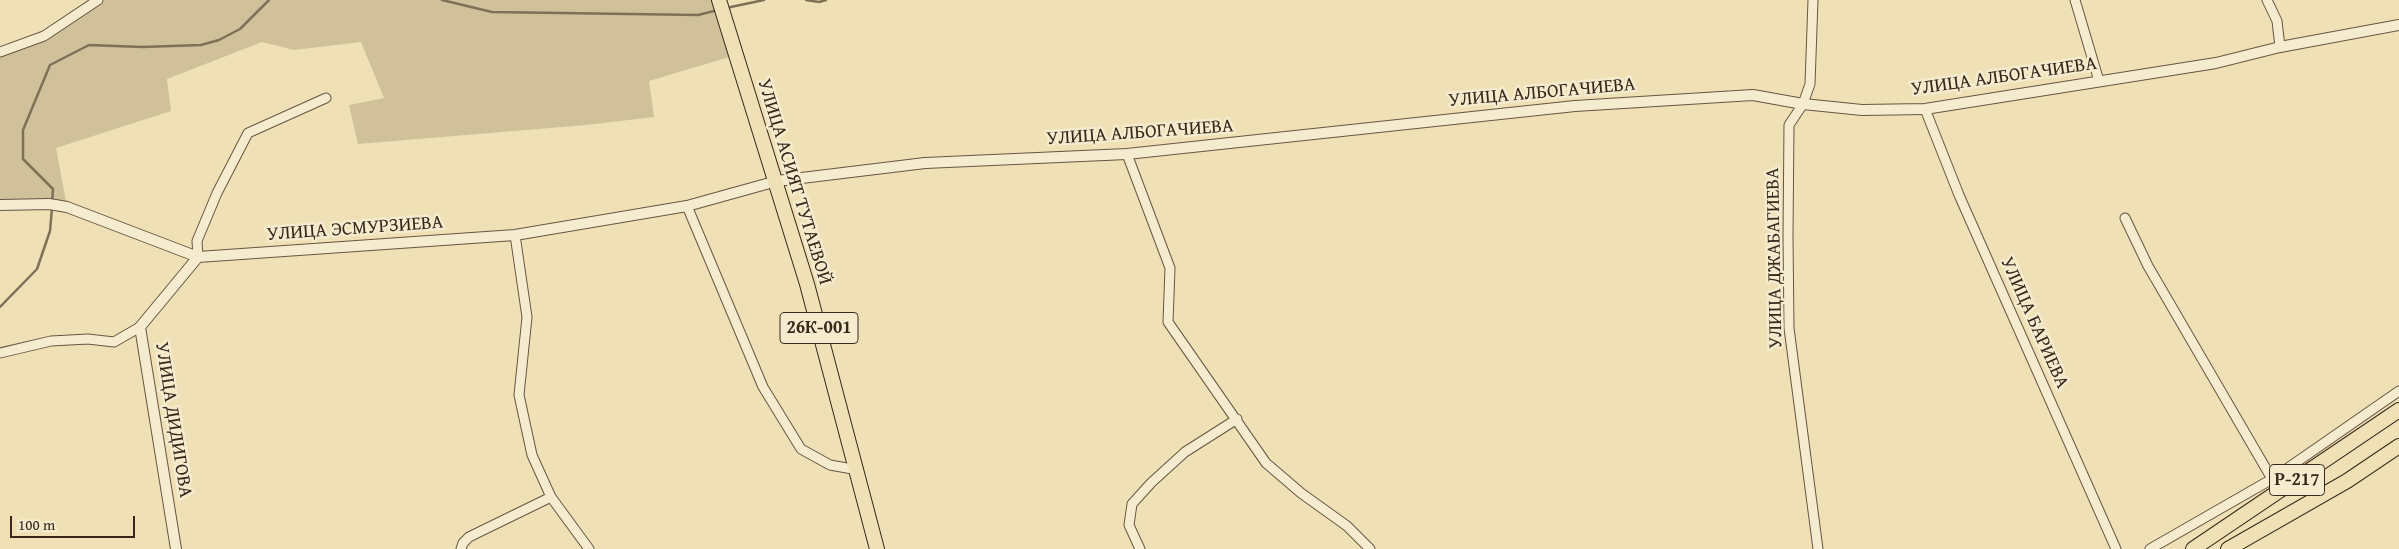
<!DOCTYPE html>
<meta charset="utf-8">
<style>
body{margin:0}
#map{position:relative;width:2399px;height:549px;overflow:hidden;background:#efe1b5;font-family:"Gentium Book Plus",serif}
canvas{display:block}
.scale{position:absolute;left:10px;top:516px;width:125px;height:22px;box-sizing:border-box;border:2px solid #3a261b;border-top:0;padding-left:6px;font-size:15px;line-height:18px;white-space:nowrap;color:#3a261b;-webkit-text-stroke:4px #f5eccf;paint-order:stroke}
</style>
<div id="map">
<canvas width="2399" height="549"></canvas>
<div class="scale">100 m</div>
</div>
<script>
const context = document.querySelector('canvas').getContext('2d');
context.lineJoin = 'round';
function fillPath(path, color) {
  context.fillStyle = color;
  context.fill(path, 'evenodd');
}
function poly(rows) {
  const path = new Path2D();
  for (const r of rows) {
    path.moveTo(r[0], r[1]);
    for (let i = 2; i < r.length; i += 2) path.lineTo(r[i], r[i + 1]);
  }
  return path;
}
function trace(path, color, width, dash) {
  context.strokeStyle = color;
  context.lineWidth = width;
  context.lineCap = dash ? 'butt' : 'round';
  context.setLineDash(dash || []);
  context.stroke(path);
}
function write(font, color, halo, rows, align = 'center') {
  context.font = font + ' "Gentium Book Plus",serif';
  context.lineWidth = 5;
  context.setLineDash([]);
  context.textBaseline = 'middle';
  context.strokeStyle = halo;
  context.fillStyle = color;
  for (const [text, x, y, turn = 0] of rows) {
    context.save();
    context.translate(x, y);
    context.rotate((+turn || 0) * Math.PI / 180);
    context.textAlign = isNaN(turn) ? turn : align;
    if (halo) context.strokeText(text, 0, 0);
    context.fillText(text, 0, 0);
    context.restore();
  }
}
fillPath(poly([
 [98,0,719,0,736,55,649,81,654,117,586,125,358,144,349,105,384,98,361,42,294,50,262,42,167,79,171,111,56,148,67,207,0,205,0,52,44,36]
]), '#d0c19b');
trace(poly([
 [442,0,492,12,698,15,718,10],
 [806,0,819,2,826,0],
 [726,8,764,0],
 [52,203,53,189,23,159,23,130,50,65,89,45,142,47,201,45,219,40,240,29,269,0],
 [0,307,37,269,50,231,52,208]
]), '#817058', 2.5);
const minor = poly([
 [1813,0,1810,84,1803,104,1789,125,1788,236,1789,328,1818,549],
 [2075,0,2099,81],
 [2267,0,2277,21,2280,47],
 [0,52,44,36,98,0],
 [1925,109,1959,195,2116,549],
 [1127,154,1170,268,1168,322,1266,463,1301,493,1347,526,1370,549],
 [687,206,763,387,801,449,830,465,858,470],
 [2125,218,2148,266,2272,479],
 [515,235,527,317,519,395,532,455,551,497,589,549],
 [198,257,197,241,217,193,248,133,326,98],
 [0,353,51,341,88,339,114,342,140,327],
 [461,549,463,543,469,537,551,497],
 [1140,549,1129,525,1132,504,1151,483,1185,452,1237,419],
 [2150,549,2272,479,2399,391]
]);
const tertiary = poly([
 [0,205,49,204,67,207,198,257,515,235,687,206,777,181,925,163,1127,154,1575,106,1753,95,1803,104,1862,110,1925,109,2216,63,2280,47,2399,25],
 [176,549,140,327,198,257]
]);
const primary = poly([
 [719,0,807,284,877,549]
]);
const trunk = poly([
 [2193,549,2399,410],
 [2228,549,2347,481,2399,446]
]);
trace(minor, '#675542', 11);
trace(tertiary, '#675542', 12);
trace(primary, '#3a261b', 16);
trace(trunk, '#3a261b', 16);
trace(minor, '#f5eccf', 9);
trace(tertiary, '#f5eccf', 10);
trace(primary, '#efe1b5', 14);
trace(trunk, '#efe1b5', 14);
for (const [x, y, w] of [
 [819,328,78],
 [2297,480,55]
]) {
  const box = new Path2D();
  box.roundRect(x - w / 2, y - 15.5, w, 31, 4);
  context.fillStyle = '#f5eccf';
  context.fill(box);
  trace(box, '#3a261b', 1);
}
write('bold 18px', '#3a261b', null, [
 ["26К-001",819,328],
 ["Р-217",2297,480]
]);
write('19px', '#3a261b', '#f5eccf', [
 ["УЛИЦА АЛБОГАЧИЕВА",2004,77,-8],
 ["УЛИЦА АЛБОГАЧИЕВА",1542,93,-5],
 ["УЛИЦА АЛБОГАЧИЕВА",1140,133,-4],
 ["УЛИЦА АСИЯТ ТУТАЕВОЙ",794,182,73],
 ["УЛИЦА ЭСМУРЗИЕВА",355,229,-4],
 ["УЛИЦА ДЖАБАГИЕВА",1775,258,-91],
 ["УЛИЦА БАРИЕВА",2034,323,66],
 ["УЛИЦА ДИДИГОВА",173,420,81]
]);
</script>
